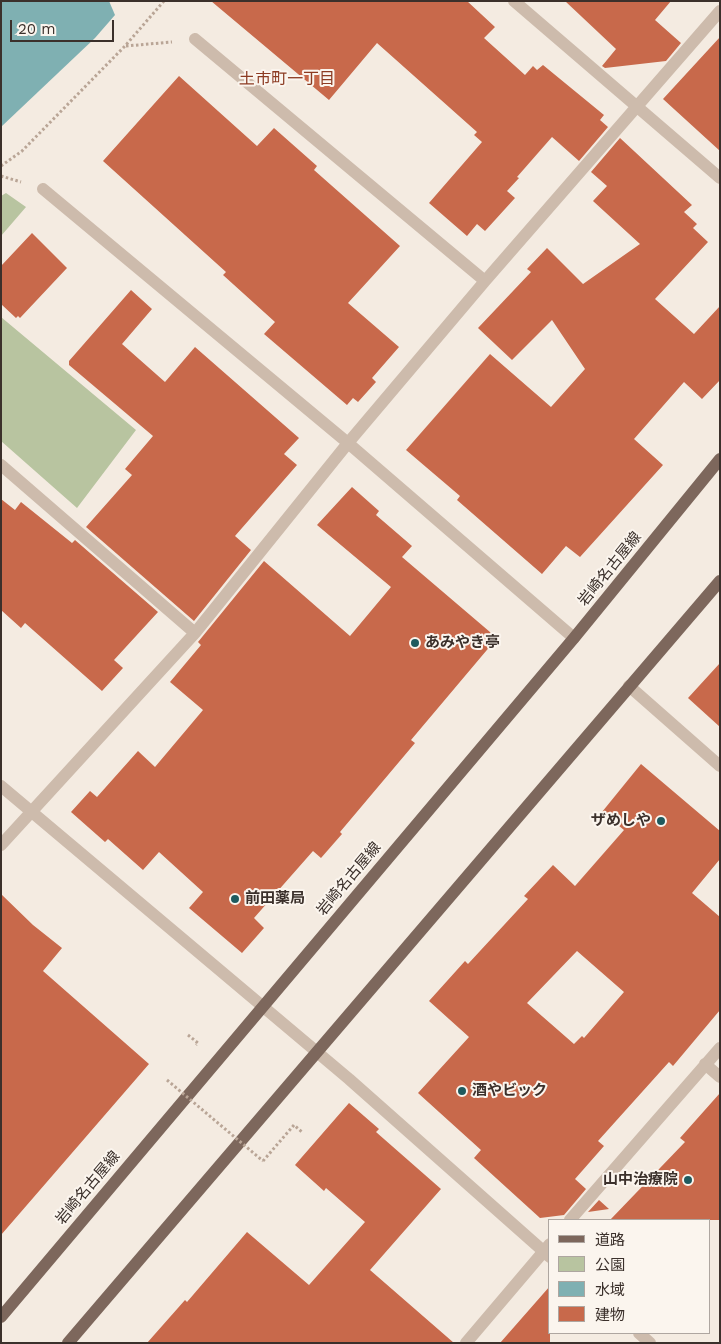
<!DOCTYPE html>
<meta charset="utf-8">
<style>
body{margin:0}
#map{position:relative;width:721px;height:1344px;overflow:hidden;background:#f4ebe1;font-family:"Work Sans","Noto Sans JP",sans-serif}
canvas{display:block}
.frame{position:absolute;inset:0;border:2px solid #3b302b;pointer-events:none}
.legend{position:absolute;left:548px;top:1219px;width:162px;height:115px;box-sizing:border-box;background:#fbf5ee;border:1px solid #aea6a0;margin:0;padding:6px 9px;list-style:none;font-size:15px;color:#3b302b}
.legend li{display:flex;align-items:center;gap:10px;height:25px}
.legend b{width:25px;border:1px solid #aea6a0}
.scale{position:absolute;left:10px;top:20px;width:104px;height:22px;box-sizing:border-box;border:2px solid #3b302b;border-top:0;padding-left:6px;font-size:15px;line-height:18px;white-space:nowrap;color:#3b302b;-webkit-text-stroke:4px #fbf5ee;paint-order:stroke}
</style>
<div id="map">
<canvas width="721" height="1344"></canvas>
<div class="frame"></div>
<ul class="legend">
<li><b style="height:6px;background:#7d675c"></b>道路</li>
<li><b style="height:14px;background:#b8c4a0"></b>公園</li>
<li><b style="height:14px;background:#7fb0b2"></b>水域</li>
<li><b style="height:14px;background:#c8694b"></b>建物</li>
</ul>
<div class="scale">20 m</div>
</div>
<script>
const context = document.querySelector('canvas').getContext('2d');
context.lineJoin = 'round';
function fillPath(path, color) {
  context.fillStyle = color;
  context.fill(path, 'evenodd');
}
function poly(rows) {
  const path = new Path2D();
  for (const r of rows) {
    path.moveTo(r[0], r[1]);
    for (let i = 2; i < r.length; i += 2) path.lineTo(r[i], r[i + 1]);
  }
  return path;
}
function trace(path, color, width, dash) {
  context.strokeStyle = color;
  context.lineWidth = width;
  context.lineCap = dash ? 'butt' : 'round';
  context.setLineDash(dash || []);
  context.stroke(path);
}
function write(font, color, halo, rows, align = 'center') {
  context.font = font + ' "Work Sans","Noto Sans JP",sans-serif';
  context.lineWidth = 4;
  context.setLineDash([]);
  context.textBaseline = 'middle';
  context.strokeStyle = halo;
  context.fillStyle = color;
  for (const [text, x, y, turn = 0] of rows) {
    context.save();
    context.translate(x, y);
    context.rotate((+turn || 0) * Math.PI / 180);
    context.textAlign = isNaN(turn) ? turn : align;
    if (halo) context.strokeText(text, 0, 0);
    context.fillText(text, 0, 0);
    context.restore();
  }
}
fillPath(poly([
 [6,193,26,207,1,236,1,196],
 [1,317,136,430,77,508,1,441]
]), '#b8c4a0');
fillPath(poly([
 [1,1,109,1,115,15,95,38,1,127]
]), '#7fb0b2');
fillPath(poly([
 [211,1,467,1,495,27,484,38,525,75,533,66,537,70,543,65,604,115,600,120,608,127,579,161,552,137,517,177,519,178,507,191,515,198,485,231,477,224,467,236,429,203,482,142,474,135,477,132,377,43,329,100],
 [565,1,671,1,655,20,681,43,666,61,605,68,602,66,616,49],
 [720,37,720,151,663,99],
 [179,76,257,146,274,128,317,166,314,170,400,246,348,303,399,347,372,378,376,382,358,402,353,398,347,405,264,334,275,322,223,275,226,272,103,161],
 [620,138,692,205,684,212,697,224,693,228,708,242,655,299,694,334,720,306,720,380,702,399,684,382,634,439,663,465,580,557,566,546,542,574,457,500,460,496,406,450,490,354,551,407,585,369,552,320,512,360,478,328,531,272,527,269,547,248,583,284,640,244,593,201,607,186,591,172],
 [32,233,67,268,20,318,18,316,16,318,1,304,1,266],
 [131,290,152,309,122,344,165,382,195,347,299,438,284,454,297,465,235,536,251,550,194,621,86,527,132,475,125,469,153,436,69,365,69,361],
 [352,487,379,511,376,515,412,546,402,557,497,638,411,740,415,743,340,832,342,834,321,858,313,851,254,918,264,928,242,953,189,908,203,892,159,852,143,870,108,839,105,842,71,812,90,791,97,797,138,751,155,767,203,710,170,682,201,645,198,642,264,561,350,636,391,587,317,525],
 [1,499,15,510,21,502,72,543,75,540,158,612,114,660,123,668,102,691,25,623,21,628,1,610],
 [720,663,720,727,688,698],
 [641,764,720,831,720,859,692,893,720,917,720,1010,673,1066,669,1062,598,1141,604,1146,575,1179,586,1189,564,1215,540,1218,474,1158,481,1150,418,1093,469,1037,429,1001,465,961,468,964,528,899,524,896,553,865,575,886,624,830,602,812],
 [577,951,624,992,584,1038,582,1036,574,1044,527,1003],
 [1,894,33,925,62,948,43,971,149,1064,1,1235],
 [720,1093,720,1220,610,1220,685,1142,680,1138],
 [349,1103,379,1129,376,1132,441,1189,370,1270,454,1343,147,1343,185,1300,187,1302,247,1232,309,1285,365,1222,326,1188,324,1191,295,1165],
 [599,1200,609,1209,588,1212],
 [550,1286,550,1343,500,1343]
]), '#c8694b');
trace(poly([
 [126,46,172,42],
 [1,166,22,151,125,46,164,1],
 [1,176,21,182],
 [188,1035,198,1043,196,1045],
 [263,1161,294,1125,303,1133]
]), '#b9a596', 3, [2.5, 2.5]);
trace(poly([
 [514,1,720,178],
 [195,39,485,281],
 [43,189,348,443,574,638],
 [1,465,195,633],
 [629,686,720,766],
 [1,786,349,1079,550,1257],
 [1,845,195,633,348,443,485,281,720,11],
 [705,1064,720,1077],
 [570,1220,720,1048],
 [639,1333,650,1343],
 [466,1343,550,1244]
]), '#cdbbac', 12);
trace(poly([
 [1,1317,574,638,720,459],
 [68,1343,720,581]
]), '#7d675c', 12);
trace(poly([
 [167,1080,263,1161]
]), '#b9a596', 3, [2.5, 2.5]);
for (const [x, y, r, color] of [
 [415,643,5,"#1f5a5e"],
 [661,821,5,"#1f5a5e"],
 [235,899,5,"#1f5a5e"],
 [462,1091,5,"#1f5a5e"],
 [688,1180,5,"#1f5a5e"]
]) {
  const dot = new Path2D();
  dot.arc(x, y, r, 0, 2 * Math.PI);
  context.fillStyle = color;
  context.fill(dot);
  trace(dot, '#fbf5ee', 2);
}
write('15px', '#3b302b', '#fbf5ee', [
 ["岩崎名古屋線",610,569,-51],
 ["岩崎名古屋線",349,879,-50],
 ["岩崎名古屋線",88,1188,-50]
]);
write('bold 15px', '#3b302b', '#fbf5ee', [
 ["あみやき亭",425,643],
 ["ザめしや",651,821,"right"],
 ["前田薬局",245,899],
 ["酒やビック",472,1091],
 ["山中治療院",678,1180,"right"]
], 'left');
write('16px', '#8c3b22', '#fbf5ee', [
 ["土市町一丁目",287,79]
]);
</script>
